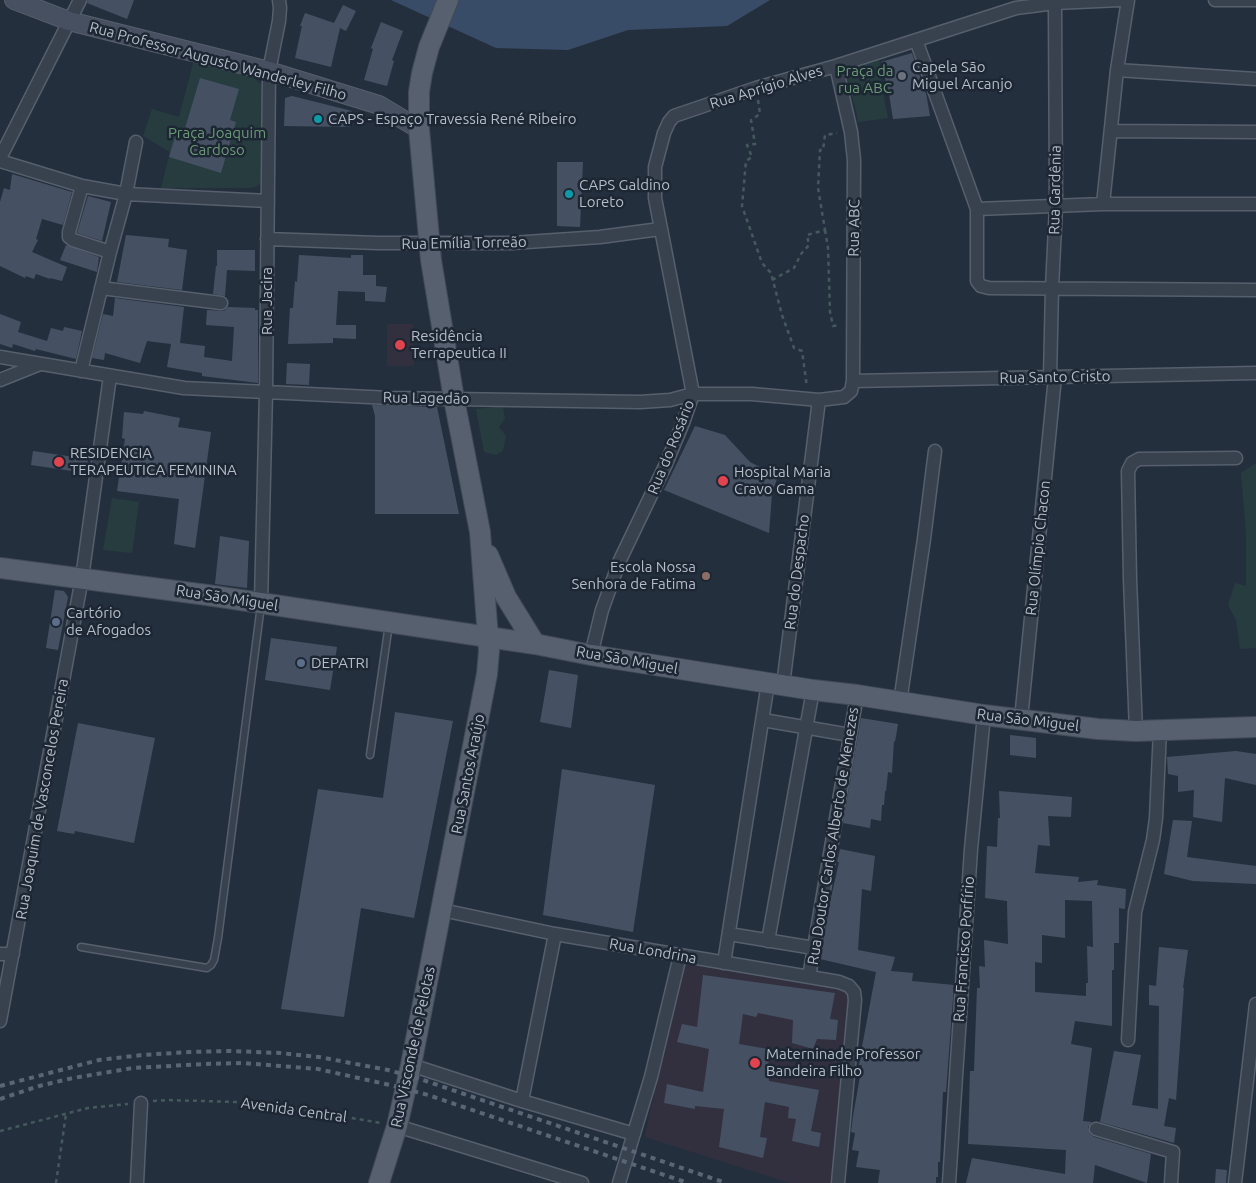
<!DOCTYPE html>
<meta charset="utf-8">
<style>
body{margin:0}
canvas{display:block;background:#242f3e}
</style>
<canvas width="1256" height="1183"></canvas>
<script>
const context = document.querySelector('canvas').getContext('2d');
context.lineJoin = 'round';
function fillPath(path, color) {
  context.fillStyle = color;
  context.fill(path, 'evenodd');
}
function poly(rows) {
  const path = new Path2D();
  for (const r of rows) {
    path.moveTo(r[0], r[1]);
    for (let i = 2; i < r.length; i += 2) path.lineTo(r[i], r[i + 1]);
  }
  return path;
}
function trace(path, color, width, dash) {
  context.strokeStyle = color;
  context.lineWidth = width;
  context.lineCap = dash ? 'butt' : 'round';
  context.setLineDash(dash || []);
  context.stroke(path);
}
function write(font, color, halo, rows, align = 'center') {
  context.font = font + ' Ubuntu,sans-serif';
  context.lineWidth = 5;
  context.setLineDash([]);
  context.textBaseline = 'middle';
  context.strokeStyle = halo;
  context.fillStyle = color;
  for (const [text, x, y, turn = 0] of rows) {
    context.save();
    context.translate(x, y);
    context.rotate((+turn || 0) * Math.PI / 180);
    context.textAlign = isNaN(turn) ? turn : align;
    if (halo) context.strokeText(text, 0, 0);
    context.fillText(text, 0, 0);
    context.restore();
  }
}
fillPath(poly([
 [387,324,413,324,414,366,387,366],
 [683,960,858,985,835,1183,790,1183,645,1137]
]), '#32303f');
fillPath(poly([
 [879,56,882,87,888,118,858,122,855,106,847,81,847,75,852,67],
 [194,60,254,78,261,84,262,93,262,179,260,184,257,186,251,188,161,188,170,152,143,136,152,109,179,117],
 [503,406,505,419,499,427,506,436,503,451,496,455,484,452,476,409],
 [1256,463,1256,648,1240,649,1236,620,1228,605,1235,583,1246,586,1246,533,1241,473],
 [112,498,139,502,132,553,103,550]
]), '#263c3f');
fillPath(poly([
 [391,0,770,0,727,26,628,30,568,50,496,48]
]), '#394c67');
fillPath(poly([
 [88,0,134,0,127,19,87,3],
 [343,5,356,11,346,31,340,28,331,67,295,58,302,26,300,26,305,13,334,23],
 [381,22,403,31,392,60,394,61,387,86,364,80,373,49,371,48],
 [912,53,925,92,926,93,930,116,893,119,889,94,881,62],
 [200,78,239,89,230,120,236,122,221,173,169,157,176,133,183,135],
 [292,96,352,111,350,127,284,126,285,98],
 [557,162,583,162,580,227,557,226],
 [12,174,72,192,63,225,42,219,36,239,38,240,32,252,67,267,62,281,50,278,50,279,36,274,34,279,26,276,25,278,0,266,0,202,4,188,10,190],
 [88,196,111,202,102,241,77,233],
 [126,235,169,239,168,247,187,250,182,290,117,282],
 [66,245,99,257,97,272,60,260],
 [217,250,255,250,255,271,227,270,225,296,213,294,216,266,217,266],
 [299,255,351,258,351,255,363,255,363,275,376,275,376,286,387,287,385,302,365,301,365,292,338,291,336,325,356,325,356,339,333,338,333,343,288,344,290,308,293,308,295,281,297,282],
 [115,298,184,307,180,343,205,346,204,357,232,361,234,327,206,325,207,310,224,311,228,307,255,308,255,310,258,310,258,383,202,376,202,373,167,367,171,344,147,341,140,363,105,353,104,360,92,358,103,314,113,316],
 [0,314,21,322,18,332,47,341,51,328,63,331,64,327,82,331,76,359,36,349,35,351,13,344,12,348,0,344],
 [287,363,310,364,309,385,286,384],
 [372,405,437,407,459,514,375,514,375,416],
 [144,411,180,418,178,427,211,432,195,548,174,544,179,499,117,491,125,439,122,438,124,412,143,414],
 [695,426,725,435,750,462,778,476,772,493,769,533,664,490],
 [33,451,88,459,86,473,31,465],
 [220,536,249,541,247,588,215,584],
 [55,590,64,591,68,597,58,650,46,648],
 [271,638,337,647,330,690,265,680],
 [549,670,578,675,571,728,540,722],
 [395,712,453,721,414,918,361,908,344,1017,281,1009,318,789,383,798],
 [861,718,898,724,895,742,894,741,892,773,888,772,886,791,885,791,884,805,882,805,881,821,871,819,870,828,843,823],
 [78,723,155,738,134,843,75,831,74,834,57,831],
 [1010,735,1036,738,1036,758,1010,755],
 [1236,751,1256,754,1256,785,1225,778,1222,822,1193,817,1194,790,1178,792,1178,776,1168,774,1167,757],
 [562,769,655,785,633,932,543,915],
 [999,791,1072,797,1071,817,1048,816,1050,846,1038,845,1035,873,1079,877,1078,882,1098,880,1097,885,1126,889,1125,909,1119,908,1119,943,1114,943,1114,970,1112,970,1112,1026,1075,1021,1071,1044,1092,1048,1083,1121,1092,1122,1088,1127,1090,1134,1094,1137,1151,1154,1147,1183,1095,1165,1093,1183,966,1183,972,1158,1065,1174,1066,1150,968,1144,970,1071,974,1071,977,988,980,988,979,966,985,967,984,940,1008,944,1007,901,985,898,987,846,997,847,998,818,1000,818],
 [1065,900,1092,901,1093,947,1087,946,1088,983,1086,983,1086,996,1035,992,1035,962,1042,963,1042,935,1065,938],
 [1173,820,1192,821,1187,857,1256,866,1256,884,1193,881,1164,874],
 [840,849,875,856,871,891,862,889,858,950,895,957,891,971,913,973,912,981,954,985,946,1092,943,1092,940,1162,938,1162,938,1177,936,1177,936,1183,878,1183,880,1170,856,1167,859,1151,852,1150,855,1133,851,1132,853,1116,862,1065,859,1065,861,1052,876,972,820,959,831,898,839,862,837,862],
 [1159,947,1188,950,1183,988,1184,988,1176,1100,1169,1098,1164,1126,1176,1128,1174,1143,1100,1122,1114,1051,1141,1055,1132,1105,1158,1109,1159,1006,1149,1005,1149,985,1156,986],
 [703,975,835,993,830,1019,838,1020,836,1040,817,1039,813,1049,792,1043,793,1020,758,1013,756,1017,743,1014,739,1044,768,1049,769,1081,819,1090,811,1131,821,1133,819,1147,792,1141,796,1119,788,1118,789,1107,765,1102,760,1137,767,1138,763,1158,719,1147,724,1109,695,1106,695,1109,664,1103,667,1084,703,1092,709,1049,677,1042,682,1024,697,1027],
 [1216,1169,1227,1170,1226,1183,1215,1183]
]), '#455162');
const lane = poly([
 [370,755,389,624],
 [81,947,207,968,211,965,214,960,218,938,261,605]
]);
const street = poly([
 [1215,0,1256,0],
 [916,40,977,209,977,281,981,286,989,288,1256,290],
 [1117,70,1256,79],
 [1111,131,1256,132],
 [0,158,80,0],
 [0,161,82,186,126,194,268,201],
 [82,186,69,232,69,237,73,240,110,252],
 [1103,204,1117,70,1128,0],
 [977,209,1103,204,1256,204],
 [267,239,378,243,512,243,600,237,660,229],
 [101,288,221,303],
 [0,357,184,388,266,392,390,398,640,402,670,400,693,394,752,394,819,400,844,397,851,391,853,381,854,160,851,132,836,66],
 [81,371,110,252,126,194,136,142],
 [1050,378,1052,288,1056,206,1055,3],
 [0,380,40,364],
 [853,381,1256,373],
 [261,603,266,392,269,71,279,21,280,8,279,0],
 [591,655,602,610,620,560,666,464,683,423,693,394,655,198,655,167,664,133,669,122,674,116,756,88,836,66,1016,8,1055,3,1120,0],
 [783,685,819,400],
 [900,702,924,539,935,451],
 [1021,719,1055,377],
 [763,720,850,735],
 [1136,731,1130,579,1128,471,1132,463,1139,459,1236,458],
 [442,910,555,934,839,982,849,986,854,992,855,1000,838,1183],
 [729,934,814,948],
 [768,941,813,690],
 [0,954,13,954],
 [724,963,768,683],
 [809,977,857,695],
 [0,1021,82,578,110,376],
 [1128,1040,1135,912,1153,840,1156,818,1160,730],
 [411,1065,522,1101,634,1134],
 [522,1101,555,934],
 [397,1126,582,1183],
 [1096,1129,1173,1152,1171,1183],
 [137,1183,141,1103],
 [619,1183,651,1077,680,956],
 [949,1183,971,849,984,715],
 [1235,1183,1256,1004]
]);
const secondary = poly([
 [14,0,69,21,269,71,379,105,419,129]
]);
const primary = poly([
 [488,555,506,597,535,644],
 [0,568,207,595,535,644,591,655,813,690,857,695,984,715,1098,729,1136,731,1256,727],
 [379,1183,397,1126,411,1065,487,674,489,651,480,532,454,399,431,260,419,129,419,92,422,73,429,47,448,0]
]);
trace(lane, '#565f6c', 9);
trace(street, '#565f6c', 15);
trace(secondary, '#565f6c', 20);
trace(primary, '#414a57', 22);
trace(poly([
 [758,100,760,114,751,120,755,144,747,145,752,157,746,161,742,206,762,263,771,273,782,315,794,348,802,351,807,387],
 [825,230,828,248,830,312,833,326,840,325],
 [772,280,794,268,801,254,809,245,807,235,825,230,818,188,820,150,823,150,825,135,837,133],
 [153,1101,167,1100,237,1102,305,1110,381,1123],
 [0,1131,88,1108,128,1104],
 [56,1183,66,1114]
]), '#44595c', 2.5, [4, 4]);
trace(lane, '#38414e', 6);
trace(street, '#38414e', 12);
trace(secondary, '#465061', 18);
trace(primary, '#56606e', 20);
trace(poly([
 [0,1086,99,1060,142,1055,189,1052,231,1051,280,1053,319,1057,388,1070,420,1079,726,1183],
 [0,1099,39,1086,73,1078,133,1068,205,1064,243,1063,318,1069,390,1085,428,1095,688,1183]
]), '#5a6575', 4, [5, 5]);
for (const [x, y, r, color] of [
 [902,76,5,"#6b7280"],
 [318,119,5,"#0f9aa8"],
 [569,194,5,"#0f9aa8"],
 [400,345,6,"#e0444e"],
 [59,462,6,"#e0444e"],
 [723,481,6,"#e0444e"],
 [706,576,5,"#8d6e63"],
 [56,622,5,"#5c6f8a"],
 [301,663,5,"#5c6f8a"],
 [755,1063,6,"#e0444e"]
]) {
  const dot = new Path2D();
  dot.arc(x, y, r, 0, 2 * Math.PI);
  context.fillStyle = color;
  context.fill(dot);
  trace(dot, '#1d2633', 2);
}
write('15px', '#b4bcc9', '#1d2633', [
 ["Rua Professor Augusto Wanderley Filho",218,61,15],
 ["Rua Aprígio Alves",766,87,-17],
 ["Rua Gardênia",1055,190,-89],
 ["Rua ABC",854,228,-89],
 ["Rua Emília Torreão",464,243,-1],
 ["Rua Jacira",267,301,-90],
 ["Rua Santo Cristo",1055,377,-1],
 ["Rua Lagedão",426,398,1],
 ["Rua do Rosário",671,447,-68],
 ["Rua Olímpio Chacon",1038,548,-84],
 ["Rua do Despacho",797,572,-83],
 ["Rua São Miguel",227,598,9],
 ["Rua São Miguel",627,660,10],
 ["Rua São Miguel",1028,720,7],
 ["Rua Santos Araújo",468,774,-79],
 ["Rua Joaquim de Vasconcelos Pereira",42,799,-80],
 ["Rua Doutor Carlos Alberto de Menezes",833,836,-81],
 ["Rua Francisco Porfírio",964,949,-86],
 ["Rua Londrina",653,951,10],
 ["Rua Visconde de Pelotas",413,1047,-78],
 ["Avenida Central",294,1110,8]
]);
write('15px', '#b4bcc9', '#1d2633', [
 ["Capela São",912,67],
 ["Miguel Arcanjo",912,84],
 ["CAPS - Espaço Travessia René Ribeiro",328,119],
 ["CAPS Galdino",579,185],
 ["Loreto",579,202],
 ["Residência",411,336],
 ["Terrapeutica II",411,353],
 ["RESIDENCIA",70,453],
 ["TERAPEUTICA FEMININA",70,470],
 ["Hospital Maria",734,472],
 ["Cravo Gama",734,489],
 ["Escola Nossa",696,567,"right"],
 ["Senhora de Fatima",696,584,"right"],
 ["Cartório",66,613],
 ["de Afogados",66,630],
 ["DEPATRI",311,663],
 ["Materninade Professor",766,1054],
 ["Bandeira Filho",766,1071]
], 'left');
write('15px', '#6b9a76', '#1d2633', [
 ["Praça da",865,71],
 ["rua ABC",865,88],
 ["Praça Joaquim",217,133],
 ["Cardoso",217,150]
]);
</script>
